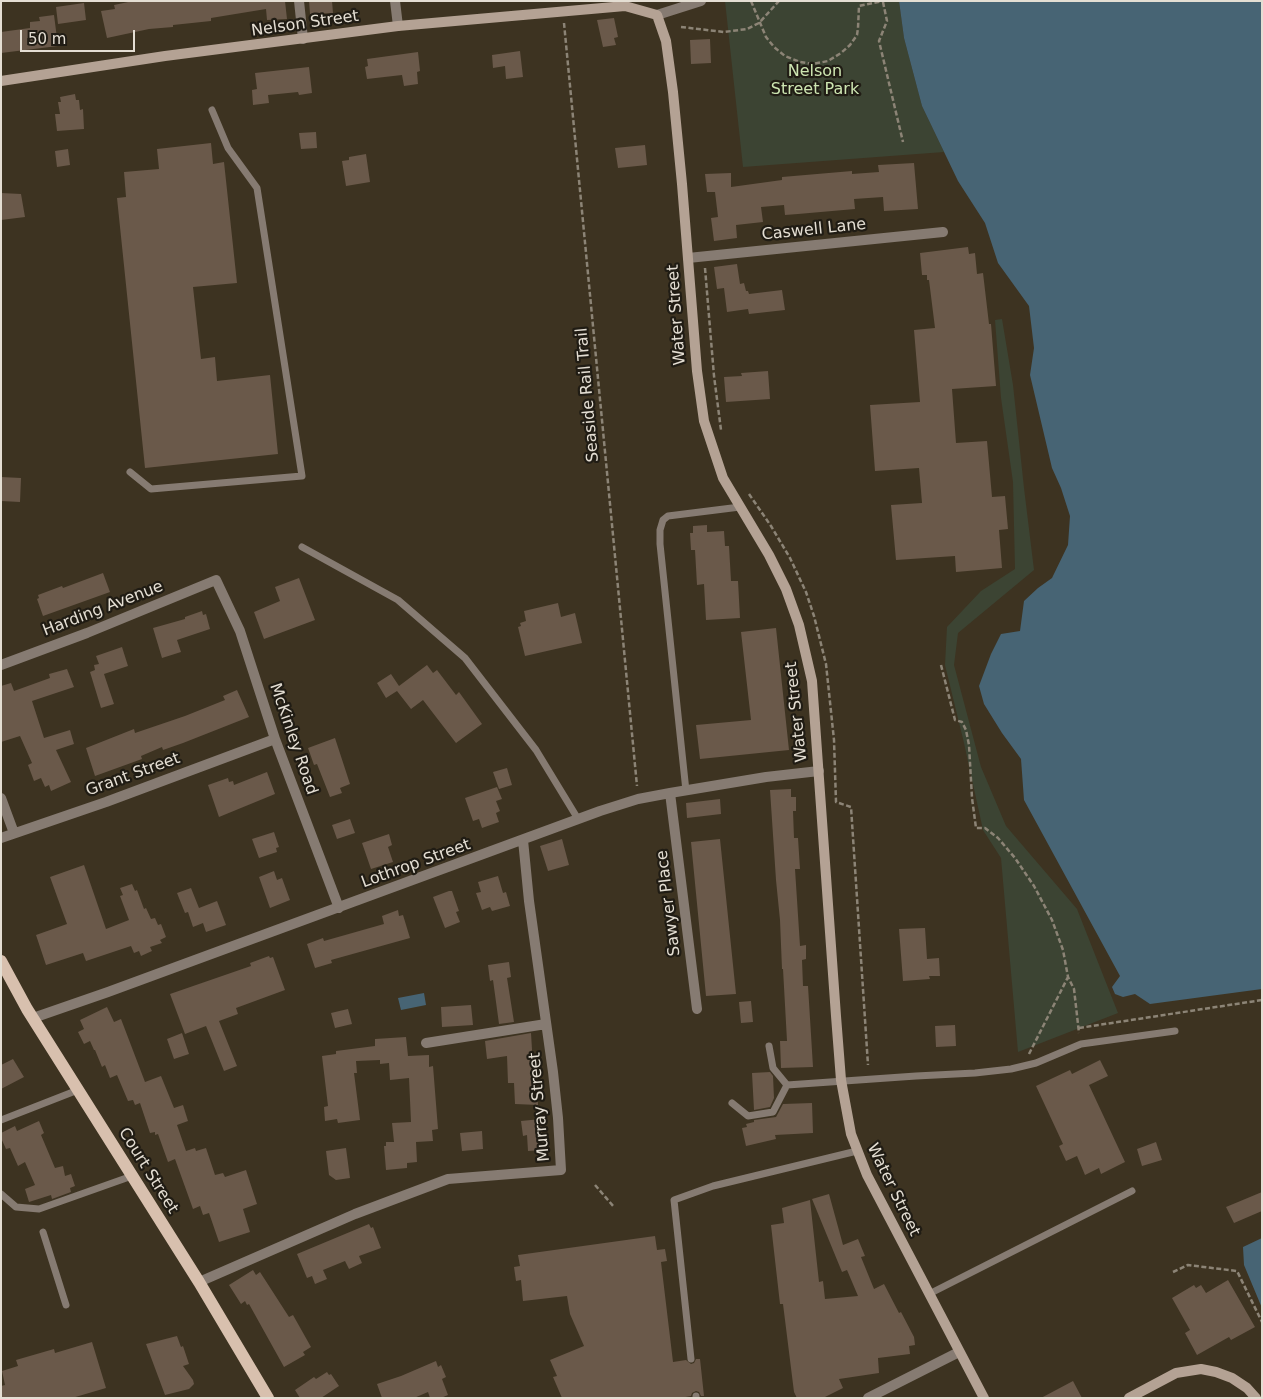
<!DOCTYPE html>
<style>
body{margin:0}
#map{position:relative;width:1263px;height:1399px;overflow:hidden;background:#3d3321;font-family:"DejaVu Sans",sans-serif}
canvas{display:block}
.frame{position:absolute;inset:0;border:2px solid #e4ded3;pointer-events:none}
.scale{position:absolute;left:20px;top:30px;width:115px;height:22px;box-sizing:border-box;border:2px solid #e4ded3;border-top:0;padding-left:6px;font-size:15px;line-height:18px;white-space:nowrap;color:#e4ded3;-webkit-text-stroke:4px #201c14;paint-order:stroke}
</style>
<div id="map">
<canvas width="1263" height="1399"></canvas>
<div class="frame"></div>
<div class="scale">50 m</div>
</div>
<script>
const context = document.querySelector('canvas').getContext('2d');
context.lineJoin = 'round';
function fillPath(path, color) {
  context.fillStyle = color;
  context.fill(path, 'evenodd');
}
function poly(rows) {
  const path = new Path2D();
  for (const r of rows) {
    path.moveTo(r[0], r[1]);
    for (let i = 2; i < r.length; i += 2) path.lineTo(r[i], r[i + 1]);
  }
  return path;
}
function trace(path, color, width, dash) {
  context.strokeStyle = color;
  context.lineWidth = width;
  context.lineCap = dash ? 'butt' : 'round';
  context.setLineDash(dash || []);
  context.stroke(path);
}
function write(font, color, halo, rows, align = 'center') {
  context.font = font + ' "DejaVu Sans",sans-serif';
  context.lineWidth = 4.5;
  context.setLineDash([]);
  context.textBaseline = 'middle';
  context.strokeStyle = halo;
  context.fillStyle = color;
  for (const [text, x, y, turn = 0] of rows) {
    context.save();
    context.translate(x, y);
    context.rotate((+turn || 0) * Math.PI / 180);
    context.textAlign = isNaN(turn) ? turn : align;
    if (halo) context.strokeText(text, 0, 0);
    context.fillText(text, 0, 0);
    context.restore();
  }
}
fillPath(poly([
 [725,1,899,1,904,38,922,106,944,152,743,167],
 [1002,319,1013,385,1024,488,1034,570,958,633,954,665,981,767,1006,826,1077,909,1118,1013,1018,1052,1001,858,983,830,964,743,945,665,947,627,981,591,1015,569,1013,482,1001,398,995,320]
]), '#3c4433');
fillPath(poly([
 [899,1,1262,1,1262,989,1150,1004,1135,994,1123,997,1115,994,1112,987,1120,976,1024,800,1021,759,1002,733,984,704,979,686,991,654,1001,634,1020,631,1024,601,1038,588,1052,578,1068,545,1070,516,1061,488,1052,468,1030,375,1034,348,1029,306,998,263,985,223,958,181,922,106,904,38],
 [424,993,426,1005,401,1010,398,998],
 [1262,1238,1262,1308,1244,1265,1243,1247]
]), '#476474');
fillPath(poly([
 [133,1,285,1,287,19,267,20,266,9,211,18,211,21,173,25,173,27,149,29,107,38,101,11,115,9,114,5],
 [309,1,332,1,333,13,310,14],
 [84,3,86,20,58,24,56,7],
 [54,15,58,46,1,53,1,32,30,28,30,22,40,21,39,17],
 [614,18,618,37,614,38,616,45,603,47,597,20],
 [710,39,711,63,691,64,690,40],
 [520,51,523,77,506,79,505,66,493,68,492,55],
 [418,52,420,71,417,72,418,84,404,86,402,75,367,79,365,67,368,66,367,59],
 [309,67,312,93,299,95,298,92,268,95,269,103,253,105,252,90,257,89,255,73],
 [75,94,76,100,79,100,80,110,83,109,84,129,57,131,55,114,60,114,58,102,61,102,60,97],
 [316,132,317,148,301,149,299,133],
 [211,143,213,164,224,162,237,283,193,287,201,359,215,357,217,381,270,375,278,454,145,468,117,198,126,197,124,172,159,169,157,149],
 [645,145,647,165,618,168,615,148],
 [68,149,70,165,57,167,55,151],
 [366,154,370,182,346,186,342,161,349,160,349,157],
 [914,163,918,209,884,211,883,197,854,199,855,209,798,214,785,215,784,205,761,207,763,222,736,225,737,238,714,241,711,218,718,217,715,192,707,192,705,174,731,173,731,187,782,180,782,177,852,171,852,174,879,172,878,165],
 [1,193,21,194,25,217,1,220],
 [968,247,969,254,975,253,977,274,983,273,989,324,991,324,996,386,952,389,956,443,987,441,992,497,1005,496,1008,529,999,530,1002,568,956,572,955,556,896,560,891,505,922,503,919,468,875,471,870,405,920,402,914,330,935,328,929,280,927,280,927,275,922,275,920,253],
 [737,264,740,284,744,283,746,291,748,291,749,294,782,290,785,310,749,314,748,309,727,312,724,288,717,289,714,267],
 [768,371,770,399,726,402,724,377,742,376,741,373],
 [1,477,21,478,20,502,1,501],
 [707,525,707,532,724,531,725,546,729,546,731,581,738,581,740,618,706,620,704,584,697,585,695,550,691,550,690,533,693,533,693,526],
 [103,573,110,592,43,616,37,599,39,598,38,595,62,586,63,588],
 [299,578,315,620,264,639,254,612,280,601,275,587],
 [558,603,561,617,575,613,582,643,525,656,518,627,521,626,520,623,526,621,524,611],
 [202,611,203,615,206,614,210,629,177,640,181,652,162,658,153,628,185,619,185,617],
 [776,628,789,750,700,759,696,725,751,720,741,632],
 [122,647,128,666,104,674,114,704,101,708,90,672,95,670,94,665,99,664,96,656],
 [427,665,433,673,437,670,456,695,459,692,482,724,456,743,423,700,411,709,397,691,386,698,377,683,391,674,399,686],
 [67,669,74,687,32,701,44,738,70,730,74,744,56,750,71,782,51,791,49,785,45,787,41,778,34,781,28,765,32,763,20,736,1,742,1,686,11,683,14,691,50,678,49,674],
 [237,690,249,717,183,743,163,750,162,747,141,756,142,759,95,776,86,748,134,729,135,733,185,716,225,700,223,696],
 [335,738,350,784,340,788,342,793,330,797,317,764,314,765,308,748],
 [507,768,512,785,499,789,493,772],
 [267,772,275,794,219,817,208,785,228,778,229,782,233,781,234,785],
 [497,787,502,799,496,801,500,811,496,813,499,822,482,828,479,819,473,821,465,798],
 [791,789,791,797,796,797,796,811,793,811,794,838,798,838,800,869,795,869,800,946,806,945,806,959,802,960,803,986,808,986,813,1067,781,1068,780,1041,787,1041,783,969,782,969,780,920,776,880,770,790],
 [720,799,721,814,687,818,686,803],
 [350,819,355,833,337,839,332,825],
 [274,832,279,847,276,848,277,852,259,858,252,839],
 [389,834,392,845,388,847,393,862,371,869,362,843],
 [562,839,569,865,548,871,540,846],
 [720,839,736,994,706,996,691,842],
 [84,865,106,929,129,920,120,896,123,895,120,888,132,884,135,891,137,890,144,909,146,908,151,919,155,918,158,925,161,924,166,937,160,940,162,943,150,947,152,951,141,956,139,951,134,953,131,946,86,961,83,953,46,965,36,935,67,924,50,877],
 [274,871,277,880,282,878,290,900,270,908,259,877],
 [498,876,503,893,506,892,510,906,492,911,490,907,482,910,476,893,481,892,478,882],
 [191,888,199,908,217,901,226,925,206,932,203,923,193,927,188,912,185,913,177,893],
 [449,891,452,891,459,911,456,912,460,922,445,928,433,897],
 [398,910,399,916,403,915,410,938,331,960,332,963,315,968,307,944,323,938,324,941,384,924,382,916],
 [925,928,927,959,939,958,940,976,929,976,930,979,903,981,899,929],
 [269,956,270,958,273,957,285,990,236,1008,238,1014,219,1021,237,1066,224,1071,206,1026,185,1034,170,994,251,966,250,963],
 [509,962,511,977,507,978,514,1022,499,1024,493,980,490,981,488,965],
 [751,1001,753,1022,741,1023,739,1002],
 [471,1005,473,1025,442,1027,441,1007],
 [107,1007,114,1022,121,1019,145,1082,161,1076,174,1108,183,1105,188,1121,177,1125,186,1151,195,1148,196,1151,206,1148,215,1175,223,1173,225,1177,246,1170,257,1204,243,1209,250,1232,219,1242,209,1213,203,1215,200,1206,193,1209,175,1159,168,1162,158,1134,155,1135,155,1132,150,1133,140,1103,135,1105,133,1100,128,1101,117,1075,110,1078,105,1065,102,1067,95,1050,94,1050,90,1041,84,1044,78,1032,84,1029,80,1020],
 [348,1009,352,1024,335,1028,331,1013],
 [955,1025,956,1046,936,1047,935,1026],
 [182,1033,189,1054,174,1059,167,1039],
 [531,1033,533,1066,536,1066,538,1105,515,1104,514,1083,508,1083,507,1056,487,1059,485,1041],
 [406,1037,408,1056,429,1055,429,1067,433,1066,438,1129,432,1130,433,1141,416,1142,417,1162,407,1163,407,1168,386,1170,384,1146,386,1146,386,1142,394,1142,392,1123,411,1122,409,1078,390,1080,389,1063,380,1064,380,1060,356,1061,357,1073,354,1073,360,1120,338,1123,337,1119,325,1121,324,1107,328,1106,322,1056,336,1054,336,1051,375,1046,375,1039],
 [13,1059,24,1077,1,1089,1,1065],
 [1100,1060,1108,1076,1089,1085,1125,1162,1101,1174,1099,1168,1085,1175,1077,1156,1066,1161,1059,1146,1063,1144,1036,1086,1070,1070,1072,1074],
 [770,1072,773,1076,774,1098,770,1107,754,1110,752,1073],
 [812,1103,813,1133,775,1135,776,1139,746,1146,742,1128,747,1127,746,1124,754,1122,754,1120,776,1117,783,1104],
 [541,1119,542,1134,545,1134,546,1147,543,1147,543,1150,528,1151,527,1135,523,1136,521,1121],
 [39,1121,44,1133,41,1135,55,1168,63,1166,65,1176,71,1174,75,1186,70,1188,71,1192,52,1199,51,1195,29,1202,25,1189,35,1185,25,1162,18,1166,10,1148,6,1149,1,1138,1,1133,15,1126,17,1131],
 [482,1131,483,1149,462,1151,460,1133],
 [1156,1142,1162,1160,1142,1166,1137,1149],
 [346,1148,350,1178,336,1180,329,1175,326,1151],
 [1262,1192,1262,1211,1234,1223,1226,1207],
 [829,1194,843,1245,858,1239,865,1256,861,1257,874,1289,884,1284,899,1313,901,1312,914,1337,915,1345,909,1346,910,1354,878,1358,879,1373,839,1379,843,1388,823,1398,797,1398,794,1392,783,1304,780,1304,771,1225,784,1223,782,1208,810,1200,819,1282,823,1281,825,1299,858,1296,847,1270,842,1272,812,1199],
 [369,1224,371,1228,373,1227,381,1248,359,1256,362,1263,349,1269,345,1261,323,1270,327,1279,315,1284,312,1276,307,1278,297,1254],
 [655,1236,657,1250,665,1249,667,1261,661,1262,673,1362,686,1360,691,1364,694,1363,696,1359,700,1359,704,1396,701,1396,699,1392,696,1391,692,1393,691,1396,680,1398,562,1398,553,1377,557,1376,550,1360,584,1346,570,1314,567,1296,523,1301,521,1280,516,1281,514,1267,520,1266,518,1255],
 [253,1270,256,1275,260,1272,289,1317,293,1315,311,1347,303,1352,305,1355,284,1367,249,1304,247,1305,245,1301,241,1304,229,1285],
 [1228,1280,1255,1327,1231,1340,1229,1337,1197,1355,1185,1333,1190,1330,1172,1298,1194,1285,1196,1288,1201,1285,1206,1293],
 [177,1336,181,1347,183,1346,189,1364,183,1366,193,1380,194,1384,189,1389,165,1395,146,1344],
 [92,1342,106,1388,72,1398,1,1398,1,1386,5,1385,2,1371,18,1366,16,1360,54,1349,55,1353],
 [436,1361,438,1367,441,1365,446,1377,442,1379,448,1395,441,1398,430,1398,428,1392,414,1398,382,1398,377,1384,401,1376],
 [327,1372,329,1375,331,1374,339,1386,321,1398,300,1398,295,1390,314,1377,316,1379],
 [1073,1381,1082,1398,1041,1398]
]), '#6a594a');
trace(poly([
 [751,1,766,37,774,47,785,56,800,62,813,64,828,61,841,53,850,45,857,35,858,28,859,6,883,1],
 [883,2,887,21,879,41,903,142],
 [564,23,637,786],
 [681,27,724,32,747,29,759,23,779,1],
 [705,268,714,376,721,430],
 [749,494,771,526,790,558,806,592,814,616,826,664,834,740,836,802,851,807,868,1065],
 [941,665,955,720,962,722,966,730,969,745,972,798,976,828,985,828,998,838,1015,858,1034,886,1052,920,1063,950,1068,977,1074,989,1079,1033],
 [1079,1028,1262,1000],
 [1029,1054,1068,977],
 [595,1185,614,1207],
 [1173,1272,1188,1265,1237,1271,1262,1322]
]), '#8c8476', 2.5, [5, 2.5]);
trace(poly([
 [130,472,151,489,302,476,257,188,228,148,212,110],
 [302,547,398,600,465,658,536,750,578,819],
 [686,791,660,544,660,530,663,520,668,516,740,507],
 [769,1046,773,1068,787,1085],
 [732,1103,748,1116,773,1112,787,1085,916,1076,975,1073,1011,1069,1036,1063,1081,1044,1175,1031],
 [1,1120,78,1090],
 [1,1194,16,1207,39,1209,132,1176],
 [43,1232,66,1305],
 [929,1294,1132,1191],
 [691,1359,674,1200,713,1186,857,1151],
 [696,1396,696,1398]
]), '#867b72', 7);
trace(poly([
 [299,1,303,39],
 [395,1,398,26],
 [657,15,701,1],
 [688,258,943,232],
 [1,665,87,633,216,580,240,631,275,739,339,908],
 [670,793,697,1009],
 [1,798,14,833],
 [1,838,106,802,275,739],
 [33,1018,108,992,600,811,638,799,670,793,766,777,819,771],
 [426,1043,546,1024],
 [199,1282,355,1214,448,1179,561,1170,558,1118,553,1072,529,901,523,840],
 [868,1398,959,1352]
]), '#867b72', 10);
trace(poly([
 [1,81,165,56,398,26,625,6,657,15,666,41,673,92,682,184,697,371,704,421,723,478,769,555,786,589,799,625,812,681,836,1016,841,1080,851,1134,867,1175,984,1398],
 [1129,1398,1176,1373,1201,1369,1216,1372,1232,1378,1247,1388,1256,1398]
]), '#b4a294', 10);
trace(poly([
 [1,961,27,1009,199,1282,268,1398]
]), '#d8c0ae', 12);
write('16px', '#e4ded3', '#201c14', [
 ["Nelson Street",305,24,-8],
 ["Caswell Lane",814,230,-6],
 ["Water Street",677,315,-94],
 ["Seaside Rail Trail",588,395,-95],
 ["Harding Avenue",103,609,-21],
 ["Water Street",797,712,-96],
 ["McKinley Road",293,739,71],
 ["Grant Street",133,775,-20],
 ["Lothrop Street",416,864,-20],
 ["Sawyer Place",669,903,-97],
 ["Murray Street",540,1107,-95],
 ["Court Street",148,1171,58],
 ["Water Street",893,1190,64]
]);
write('16px', '#cde5b1', '#201c14', [
 ["Nelson",815,72],
 ["Street Park",815,90]
]);
</script>
